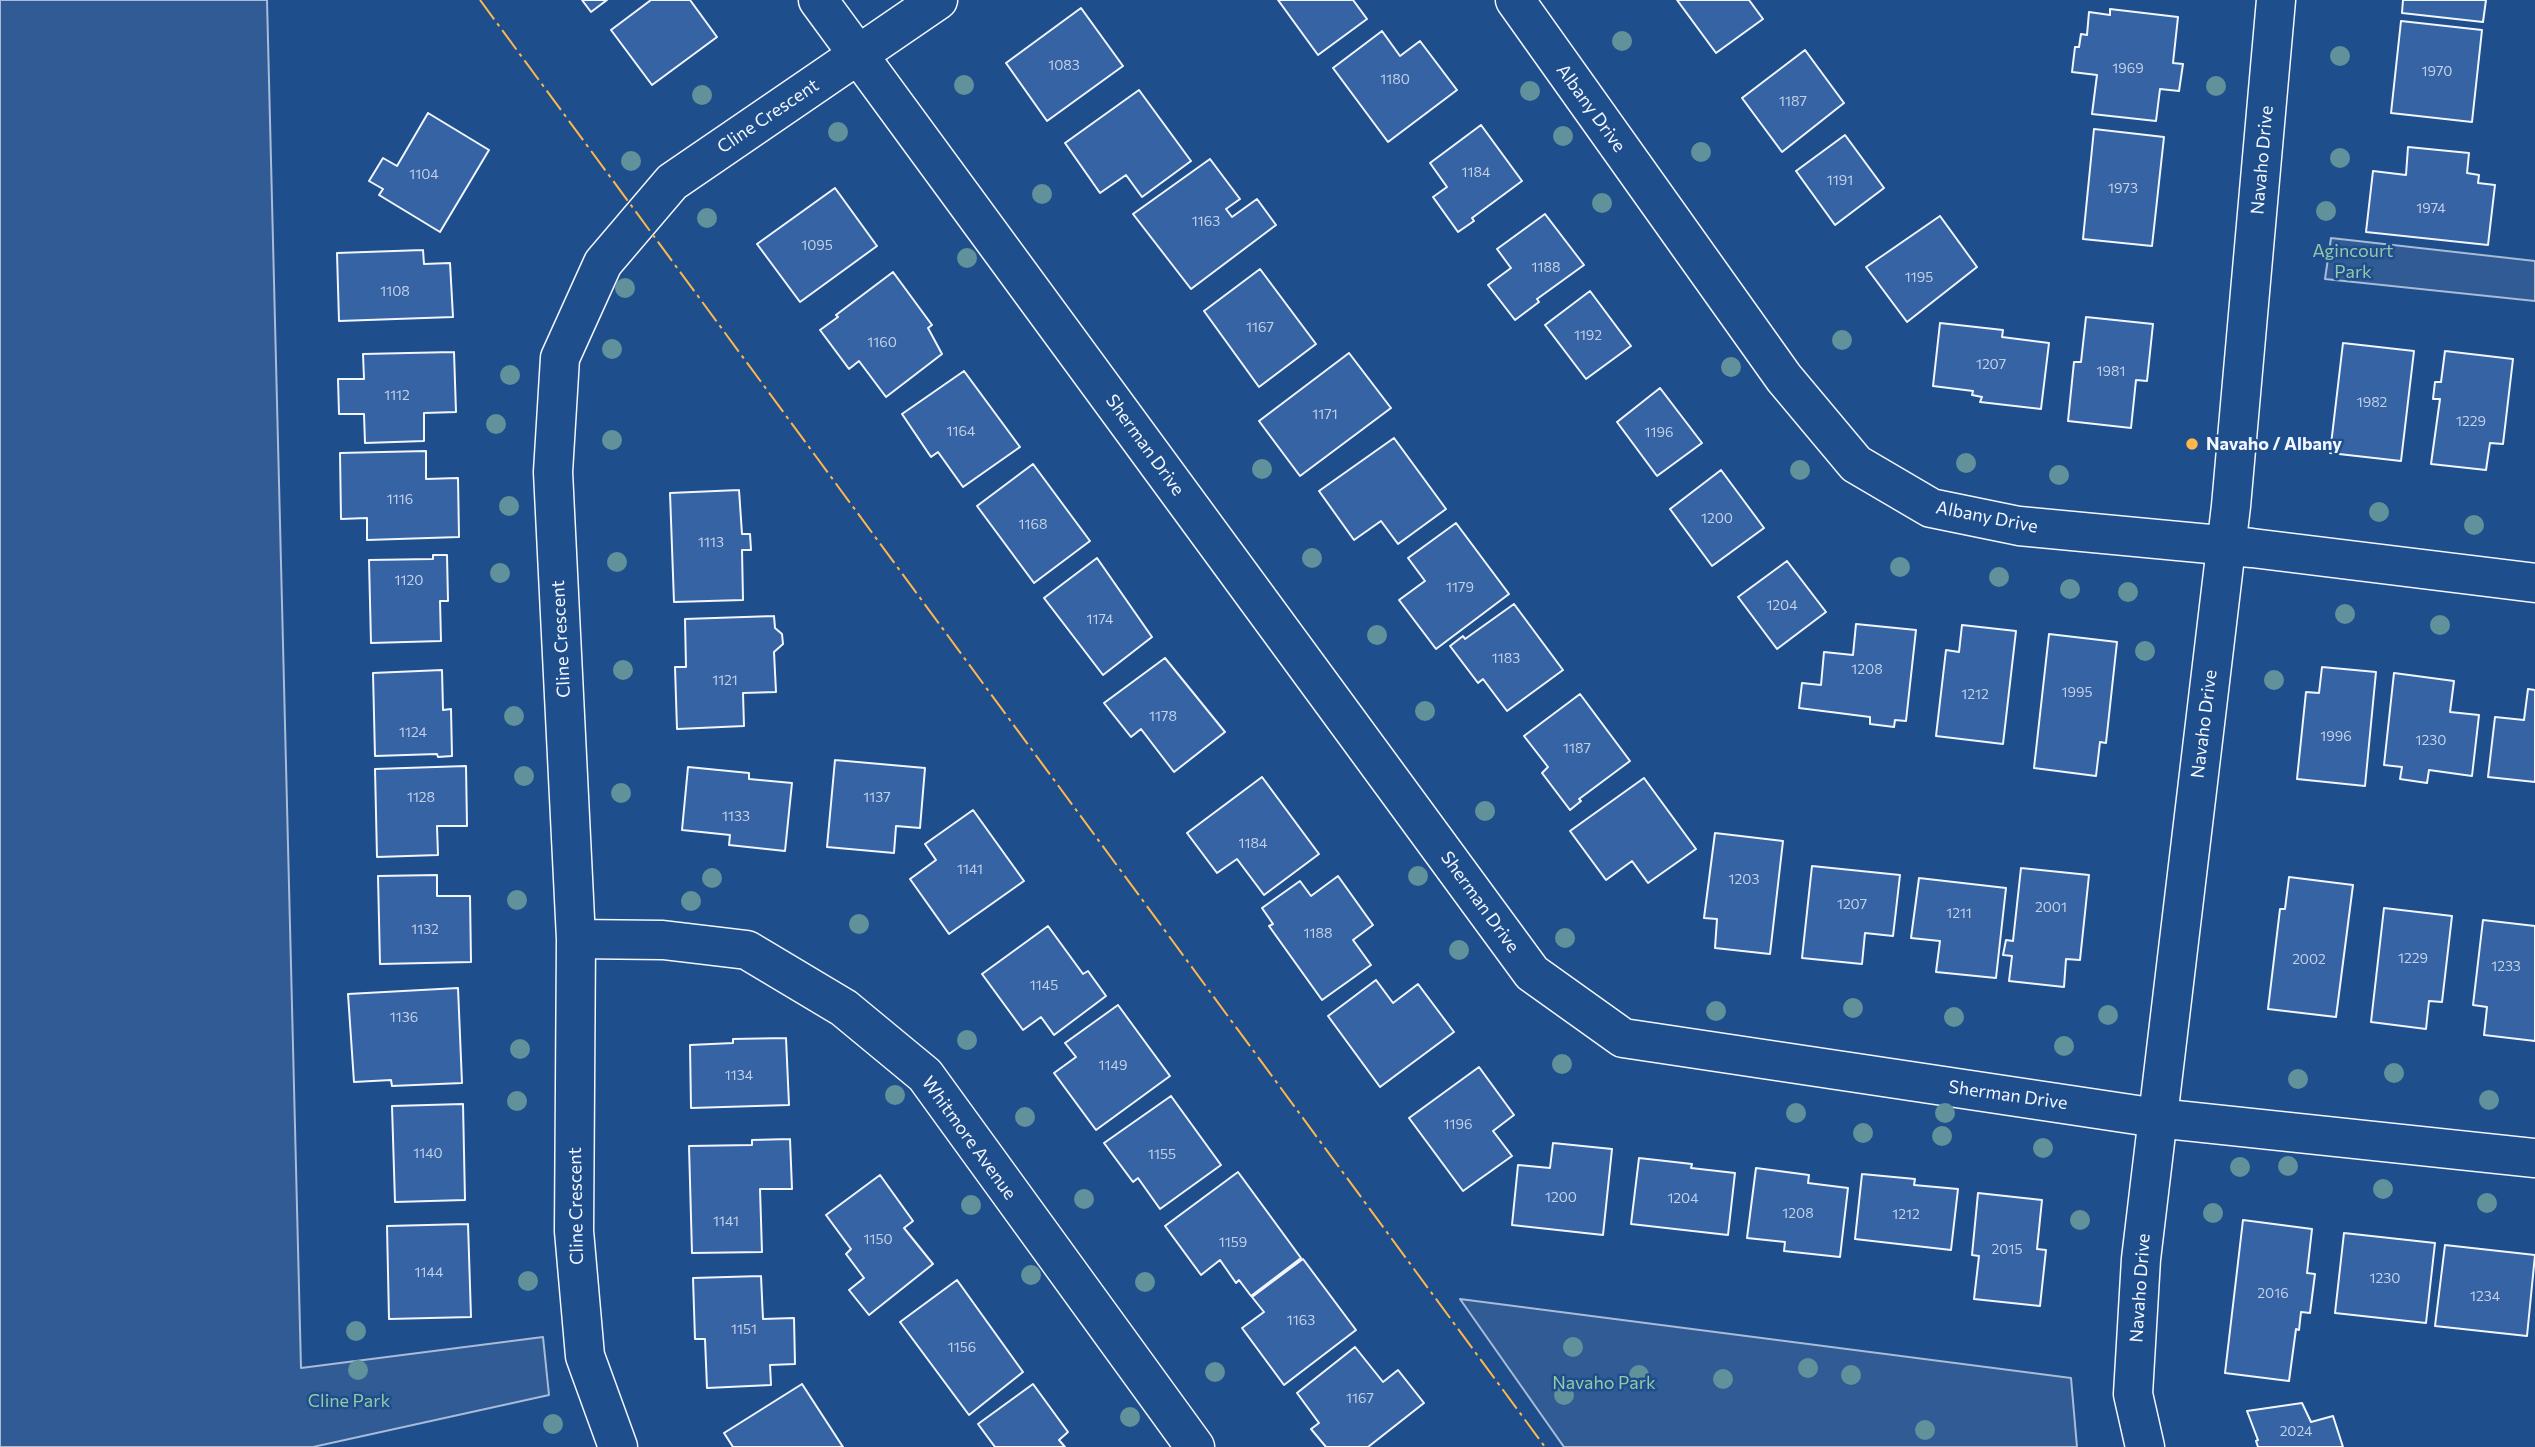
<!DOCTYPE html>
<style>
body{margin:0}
canvas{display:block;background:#1f4e8c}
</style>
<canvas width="2535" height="1447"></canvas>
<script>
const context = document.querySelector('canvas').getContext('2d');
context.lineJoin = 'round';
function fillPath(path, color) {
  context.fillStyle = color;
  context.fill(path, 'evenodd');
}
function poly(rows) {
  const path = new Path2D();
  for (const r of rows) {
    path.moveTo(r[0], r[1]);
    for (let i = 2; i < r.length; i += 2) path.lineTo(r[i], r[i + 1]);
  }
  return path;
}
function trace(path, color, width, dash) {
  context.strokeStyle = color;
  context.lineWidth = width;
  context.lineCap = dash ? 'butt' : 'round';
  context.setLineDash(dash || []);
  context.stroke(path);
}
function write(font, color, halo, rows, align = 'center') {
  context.font = font + ' Commissioner,sans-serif';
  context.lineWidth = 5;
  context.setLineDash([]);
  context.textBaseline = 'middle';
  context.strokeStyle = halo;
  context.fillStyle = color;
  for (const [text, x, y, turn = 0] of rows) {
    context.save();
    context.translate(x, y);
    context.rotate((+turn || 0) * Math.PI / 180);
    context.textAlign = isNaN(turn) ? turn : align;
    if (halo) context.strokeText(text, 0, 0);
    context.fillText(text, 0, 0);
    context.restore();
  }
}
const green = poly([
 [0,0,267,0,301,1368,543,1337,549,1395,313,1447,0,1447,0,0],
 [2331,238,2535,261,2535,301,2325,279,2331,238],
 [1460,1299,2071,1378,2077,1447,1564,1447,1460,1299]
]);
fillPath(green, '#305b95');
trace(green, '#a8bbd7', 2);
const building = poly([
 [582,0,607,0,591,12,582,0],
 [651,0,690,0,717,37,652,85,611,30,651,0],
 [1278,0,1353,0,1367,19,1318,55,1278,0],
 [1677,0,1749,0,1763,19,1716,53,1677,0],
 [2403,0,2486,0,2483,22,2402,13,2403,0],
 [1081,8,1123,66,1047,121,1006,63,1081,8],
 [2110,9,2178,17,2173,63,2183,64,2179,91,2160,89,2156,121,2092,114,2097,75,2072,72,2075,47,2079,47,2081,34,2087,35,2089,12,2110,15,2110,9],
 [2401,21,2482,30,2472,122,2391,113,2401,21],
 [1382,31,1400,56,1420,41,1457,90,1388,142,1333,68,1382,31],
 [1805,50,1844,103,1782,152,1742,98,1805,50],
 [1139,90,1191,161,1142,197,1126,175,1100,193,1065,143,1139,90],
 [428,113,489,150,440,232,379,195,383,189,369,181,383,158,397,166,428,113],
 [1481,125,1522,181,1472,218,1474,221,1458,232,1433,197,1447,187,1430,163,1481,125],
 [2094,129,2164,137,2152,246,2083,239,2094,129],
 [1845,135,1884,188,1835,225,1796,171,1845,135],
 [2408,147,2469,153,2467,173,2479,175,2478,183,2495,185,2488,245,2366,232,2373,171,2406,175,2408,147],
 [1210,159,1240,199,1226,209,1232,217,1257,199,1276,225,1191,289,1133,214,1210,159],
 [835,188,877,246,800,302,757,244,835,188],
 [1545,214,1584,265,1537,299,1539,302,1515,320,1488,285,1511,268,1497,249,1545,214],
 [1940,216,1977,267,1907,322,1866,267,1940,216],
 [423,250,424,264,450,263,453,317,339,321,337,253,423,250],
 [1260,269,1316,344,1259,387,1204,311,1260,269],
 [893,272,932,325,928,328,942,354,886,397,859,361,849,369,820,330,838,317,836,315,893,272],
 [1590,291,1631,346,1586,379,1545,325,1590,291],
 [2086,317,2153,324,2147,381,2136,380,2131,428,2068,421,2074,362,2081,362,2086,317],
 [1940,323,2003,330,2002,337,2049,343,2041,409,1980,402,1982,397,1972,395,1973,391,1933,386,1940,323],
 [2343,343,2414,351,2401,461,2330,453,2343,343],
 [2445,351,2513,359,2503,444,2490,443,2486,470,2431,464,2440,399,2433,399,2435,382,2441,382,2445,351],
 [454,352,456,412,424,413,424,441,365,443,364,414,339,414,338,379,364,379,363,354,454,352],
 [1349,353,1391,408,1300,476,1259,421,1349,353],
 [964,371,1020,447,963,487,938,452,931,457,902,414,964,371],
 [1660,388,1702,443,1657,476,1617,422,1660,388],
 [1394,438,1446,509,1398,544,1381,521,1354,540,1319,491,1394,438],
 [426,451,426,479,458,478,459,537,367,540,367,518,341,519,340,453,426,451],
 [1033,464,1090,541,1034,583,977,506,1033,464],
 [1721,470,1764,528,1712,566,1670,509,1721,470],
 [739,490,742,534,750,534,751,550,742,550,743,600,674,602,670,493,739,490],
 [1456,523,1509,594,1436,649,1399,600,1425,581,1408,558,1456,523],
 [433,555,447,555,448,601,440,601,441,641,371,643,369,560,433,559,433,555],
 [1097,558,1152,637,1103,675,1044,598,1097,558],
 [1787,561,1826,612,1777,649,1738,597,1787,561],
 [1514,604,1563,670,1507,711,1483,679,1478,683,1450,646,1463,636,1465,639,1514,604],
 [774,616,775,628,782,634,783,644,774,652,776,692,743,693,744,726,677,729,675,667,686,667,685,619,774,616],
 [1856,624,1916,630,1906,721,1895,720,1894,727,1870,724,1870,717,1799,708,1802,683,1821,685,1824,652,1853,655,1856,624],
 [1962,625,2016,631,2003,744,1936,736,1946,650,1959,652,1962,625],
 [2049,634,2117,642,2106,743,2100,742,2096,776,2034,768,2049,634],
 [1165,658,1225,732,1174,772,1141,729,1131,737,1104,703,1165,658],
 [2322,667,2376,672,2365,786,2297,779,2306,692,2319,693,2322,667],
 [442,670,443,710,451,709,452,756,438,757,437,754,375,756,373,673,442,670],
 [2394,673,2454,681,2450,712,2479,715,2472,776,2429,770,2427,783,2400,779,2402,767,2384,765,2394,673],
 [2528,689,2535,690,2535,782,2488,777,2495,717,2524,720,2528,689],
 [1580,694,1630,761,1579,799,1581,801,1570,810,1542,773,1548,767,1524,736,1580,694],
 [835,760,925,768,920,828,896,826,894,853,827,847,835,760],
 [466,766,467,826,437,826,438,855,377,857,375,769,466,766],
 [688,767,749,773,749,779,792,783,785,851,729,845,730,835,682,830,688,767],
 [1262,777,1319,854,1264,895,1237,859,1217,873,1187,833,1262,777],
 [1644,778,1696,849,1648,883,1632,861,1606,880,1570,831,1644,778],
 [973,810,1024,881,949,934,910,879,936,860,925,844,973,810],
 [1715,833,1783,841,1770,954,1715,948,1717,919,1704,918,1715,833],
 [1812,866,1900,875,1893,936,1865,933,1862,964,1802,958,1812,866],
 [2021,868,2089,875,2080,960,2066,959,2064,987,2009,981,2012,956,2003,955,2006,940,2013,941,2021,868],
 [437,875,437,896,470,896,471,962,380,964,378,876,437,875],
 [1338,876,1373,925,1353,940,1371,965,1322,1000,1269,926,1273,924,1262,908,1300,881,1311,896,1338,876],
 [2289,877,2353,885,2336,1017,2268,1009,2280,909,2285,909,2289,877],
 [1919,878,2006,888,1996,978,1936,972,1940,941,1911,938,1919,878],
 [2384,908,2452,916,2442,1002,2429,1001,2426,1029,2371,1022,2384,908],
 [2483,920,2535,926,2535,1041,2484,1035,2487,1007,2473,1005,2483,920],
 [1048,926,1083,974,1088,971,1106,996,1054,1035,1041,1017,1023,1030,982,974,1048,926],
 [1376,980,1393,1003,1418,984,1454,1032,1380,1087,1328,1016,1376,980],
 [458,988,462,1083,392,1086,391,1080,354,1082,348,994,458,988],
 [1118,1005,1170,1076,1096,1130,1054,1073,1076,1057,1065,1043,1118,1005],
 [786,1038,789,1105,691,1108,690,1045,733,1043,733,1039,786,1038],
 [1479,1067,1514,1115,1493,1131,1512,1156,1463,1191,1409,1118,1479,1067],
 [1171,1096,1221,1165,1160,1209,1138,1178,1133,1182,1104,1143,1171,1096],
 [463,1104,465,1200,395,1202,392,1106,463,1104],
 [790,1139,792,1189,760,1189,762,1252,692,1253,689,1146,752,1145,752,1140,790,1139],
 [1553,1143,1612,1149,1603,1235,1512,1225,1518,1165,1550,1168,1553,1143],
 [1639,1158,1692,1164,1691,1168,1735,1173,1728,1235,1631,1224,1639,1158],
 [1756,1168,1809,1175,1808,1183,1848,1188,1840,1257,1784,1251,1785,1242,1747,1238,1756,1168],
 [1238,1172,1301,1258,1251,1296,1239,1280,1236,1283,1220,1260,1201,1275,1165,1226,1238,1172],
 [1862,1174,1915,1179,1914,1185,1958,1189,1951,1250,1855,1239,1862,1174],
 [880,1175,913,1221,904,1228,933,1264,869,1315,849,1290,864,1278,846,1254,851,1249,826,1215,880,1175],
 [1978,1193,2042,1200,2037,1249,2046,1250,2040,1306,1974,1299,1979,1256,1972,1255,1978,1193],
 [2243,1220,2312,1229,2307,1273,2315,1274,2310,1313,2301,1312,2299,1330,2296,1329,2289,1381,2225,1373,2243,1220],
 [468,1224,471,1317,389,1319,387,1226,468,1224],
 [2344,1233,2435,1243,2426,1323,2335,1313,2344,1233],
 [2445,1245,2535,1255,2527,1336,2435,1326,2445,1245],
 [1303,1259,1356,1330,1284,1385,1242,1328,1264,1312,1252,1297,1303,1259],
 [761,1276,763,1319,794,1318,795,1364,770,1365,771,1385,707,1388,705,1339,695,1339,693,1278,761,1276],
 [957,1280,1023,1372,969,1415,900,1322,957,1280],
 [1355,1347,1383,1382,1398,1370,1424,1403,1368,1447,1326,1447,1311,1429,1319,1423,1297,1393,1355,1347],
 [802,1384,843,1447,733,1447,724,1433,802,1384],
 [1033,1384,1068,1432,1059,1440,1065,1447,995,1447,978,1424,1033,1384],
 [2302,1403,2311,1422,2333,1416,2343,1447,2258,1447,2256,1441,2258,1440,2247,1411,2302,1403]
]);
fillPath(building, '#3563a3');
trace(building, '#f2f6ff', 2);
const street = poly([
 [818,0,1532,973,1623,1038,2157,1118,2535,1158],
 [1515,0,1784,378,1856,464,1931,508,2019,526,2252,548,2535,583],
 [576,939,663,940,747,950,844,1008,925,1075,1195,1447],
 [618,1447,585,1356,574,1231,576,939,553,472,560,358,603,263,672,182,938,0]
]);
const secondary = poly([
 [2145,1447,2133,1394,2141,1259,2231,506,2276,0]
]);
trace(street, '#f2f6ff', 41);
trace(secondary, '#f2f6ff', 41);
trace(street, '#1f4e8c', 38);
trace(secondary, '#1f4e8c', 38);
trace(poly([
 [480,0,1545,1447]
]), '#ffb74d', 2, [24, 5, 3.5, 5]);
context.fillStyle = '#61919a';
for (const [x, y] of [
 [1622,41],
 [2340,56],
 [964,85],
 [2216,86],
 [1530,91],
 [702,95],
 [838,132],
 [1563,136],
 [1701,152],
 [2340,158],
 [631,161],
 [1042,194],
 [1602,203],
 [2326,211],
 [707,218],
 [967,258],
 [625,288],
 [1842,340],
 [612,349],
 [1731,367],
 [510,375],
 [496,424],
 [612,440],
 [1966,463],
 [1262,469],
 [1800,470],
 [2059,475],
 [509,506],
 [2379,512],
 [2474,525],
 [1312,558],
 [617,562],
 [1900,567],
 [500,573],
 [1999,577],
 [2070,589],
 [2128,592],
 [2345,614],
 [2440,625],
 [1377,635],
 [2145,651],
 [623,670],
 [2274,680],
 [1425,711],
 [514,716],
 [524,776],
 [621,793],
 [1485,811],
 [1418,876],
 [712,878],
 [517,900],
 [691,901],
 [859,924],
 [1565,938],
 [1459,950],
 [1853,1008],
 [1716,1011],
 [2108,1015],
 [1954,1017],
 [967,1040],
 [2064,1046],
 [520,1049],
 [1562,1064],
 [2394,1073],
 [2298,1079],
 [895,1095],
 [2489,1100],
 [517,1101],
 [1796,1113],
 [1945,1113],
 [1025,1117],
 [1863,1133],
 [1942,1136],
 [2043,1148],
 [2288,1166],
 [2240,1167],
 [2383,1189],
 [1084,1199],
 [2487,1203],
 [971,1205],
 [2213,1213],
 [2080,1220],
 [1031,1275],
 [528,1281],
 [1145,1282],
 [356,1331],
 [1573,1347],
 [1808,1368],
 [358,1370],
 [1215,1372],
 [1639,1375],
 [1851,1375],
 [1723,1379],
 [1564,1395],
 [1130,1417],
 [553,1424],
 [1925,1430]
]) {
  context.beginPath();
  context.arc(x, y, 10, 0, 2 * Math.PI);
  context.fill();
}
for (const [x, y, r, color] of [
 [2192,444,7,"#ffb74d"]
]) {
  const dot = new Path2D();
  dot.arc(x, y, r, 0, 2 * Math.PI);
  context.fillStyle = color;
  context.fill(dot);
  trace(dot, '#1f4e8c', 2.5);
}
write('14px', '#c3d1e8', null, [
 ["1083",1064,65],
 ["1969",2128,68],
 ["1970",2437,71],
 ["1180",1395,79],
 ["1187",1793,101],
 ["1184",1476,172],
 ["1104",424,174],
 ["1191",1840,180],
 ["1973",2123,188],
 ["1974",2431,208],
 ["1163",1206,221],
 ["1095",817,245],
 ["1188",1546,267],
 ["1195",1919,277],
 ["1108",395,291],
 ["1167",1260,327],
 ["1192",1588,335],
 ["1160",882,342],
 ["1207",1991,364],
 ["1981",2111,371],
 ["1112",397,395],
 ["1982",2372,402],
 ["1171",1325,414],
 ["1229",2471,421],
 ["1164",961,431],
 ["1196",1659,432],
 ["1116",400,499],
 ["1200",1717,518],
 ["1168",1033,524],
 ["1113",711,542],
 ["1120",409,580],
 ["1179",1460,587],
 ["1204",1782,605],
 ["1174",1100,619],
 ["1183",1506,658],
 ["1208",1867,669],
 ["1121",725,680],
 ["1995",2077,692],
 ["1212",1975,694],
 ["1178",1163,716],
 ["1124",413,732],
 ["1996",2336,736],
 ["1230",2431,740],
 ["1187",1577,748],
 ["1128",421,797],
 ["1137",877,797],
 ["1133",736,816],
 ["1184",1253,843],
 ["1141",970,869],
 ["1203",1744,879],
 ["1207",1852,904],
 ["2001",2051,907],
 ["1211",1959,913],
 ["1132",425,929],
 ["1188",1318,933],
 ["1229",2413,958],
 ["2002",2309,959],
 ["1233",2506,966],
 ["1145",1044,985],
 ["1136",404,1017],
 ["1149",1113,1065],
 ["1134",739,1075],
 ["1196",1458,1124],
 ["1140",428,1153],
 ["1155",1162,1154],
 ["1200",1561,1197],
 ["1204",1683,1198],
 ["1208",1798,1213],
 ["1212",1906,1214],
 ["1141",726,1221],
 ["1150",878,1239],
 ["1159",1233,1242],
 ["2015",2007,1249],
 ["1144",429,1272],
 ["1230",2385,1278],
 ["2016",2273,1293],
 ["1234",2485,1296],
 ["1163",1301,1320],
 ["1151",744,1329],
 ["1156",962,1347],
 ["1167",1360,1398],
 ["2024",2296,1431]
]);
write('18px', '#f2f6ff', '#1f4e8c', [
 ["Albany Drive",1591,108,54],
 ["Cline Crescent",768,116,-34],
 ["Navaho Drive",2262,160,-85],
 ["Sherman Drive",1145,445,54],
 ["Albany Drive",1987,517,11],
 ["Cline Crescent",561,639,-93],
 ["Navaho Drive",2204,724,-83],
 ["Sherman Drive",1480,902,54],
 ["Sherman Drive",2008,1095,8],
 ["Whitmore Avenue",969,1138,54],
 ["Cline Crescent",576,1206,-91],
 ["Navaho Drive",2140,1288,-86]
]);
write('18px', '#97c8a6', '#1f4e8c', [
 ["Agincourt",2353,251],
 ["Park",2353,272],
 ["Navaho Park",1604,1383],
 ["Cline Park",349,1401]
]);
write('bold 18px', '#f2f6ff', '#1f4e8c', [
 ["Navaho / Albany",2206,444]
], 'left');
</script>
